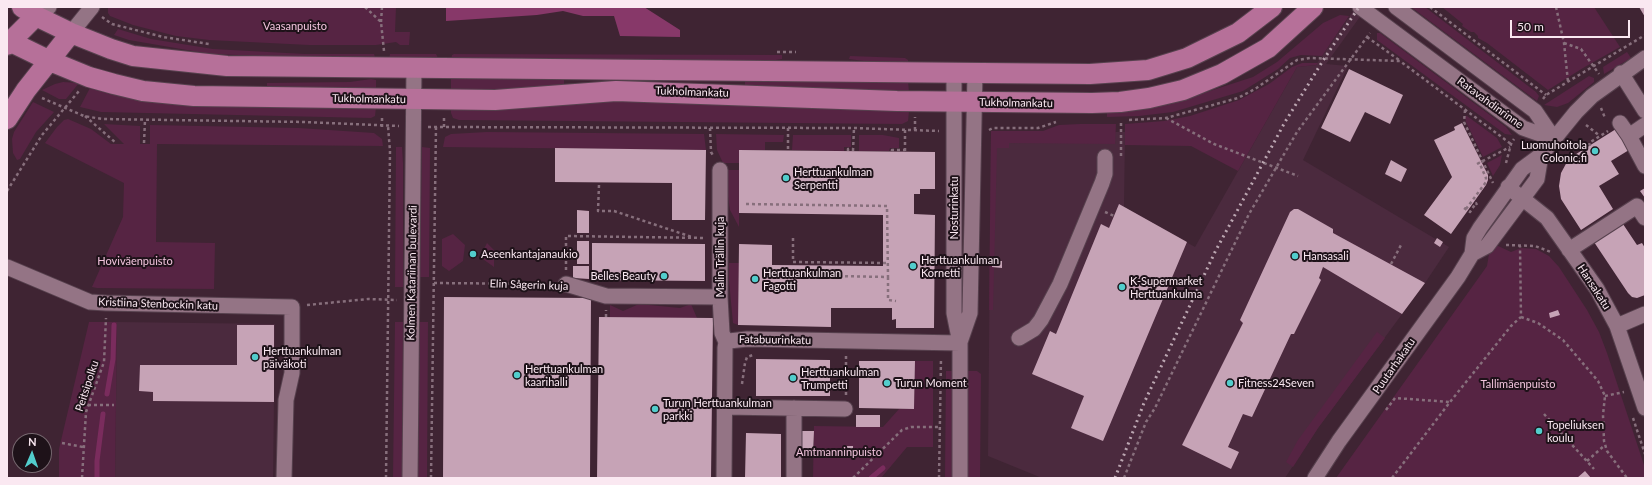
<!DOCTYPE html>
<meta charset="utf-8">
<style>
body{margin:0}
#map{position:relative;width:1652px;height:485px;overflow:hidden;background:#3f2433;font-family:Lato,sans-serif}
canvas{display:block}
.frame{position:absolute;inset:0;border:8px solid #fae8f1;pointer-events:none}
.north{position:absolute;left:12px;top:433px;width:40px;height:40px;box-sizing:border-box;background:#1e1219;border:1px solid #76686f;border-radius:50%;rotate:2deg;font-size:11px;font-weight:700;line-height:16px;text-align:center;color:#fae8f1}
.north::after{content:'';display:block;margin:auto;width:14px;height:18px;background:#52cdcc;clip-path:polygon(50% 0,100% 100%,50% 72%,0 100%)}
.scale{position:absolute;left:1510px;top:20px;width:120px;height:18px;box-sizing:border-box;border:2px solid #fae8f1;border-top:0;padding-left:5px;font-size:12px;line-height:14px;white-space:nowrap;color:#fae8f1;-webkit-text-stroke:3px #1e1219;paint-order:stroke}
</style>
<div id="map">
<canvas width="1652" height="485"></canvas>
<div class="frame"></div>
<div class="north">N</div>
<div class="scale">50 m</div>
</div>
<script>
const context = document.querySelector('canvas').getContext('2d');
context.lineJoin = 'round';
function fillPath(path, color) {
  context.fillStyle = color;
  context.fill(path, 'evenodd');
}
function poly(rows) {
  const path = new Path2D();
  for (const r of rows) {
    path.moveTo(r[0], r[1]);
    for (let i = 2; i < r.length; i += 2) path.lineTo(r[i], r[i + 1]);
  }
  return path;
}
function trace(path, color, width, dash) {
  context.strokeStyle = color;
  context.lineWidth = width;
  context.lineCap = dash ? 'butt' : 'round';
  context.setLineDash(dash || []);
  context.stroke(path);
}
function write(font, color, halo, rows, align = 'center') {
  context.font = font + ' Lato,sans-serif';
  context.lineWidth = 4;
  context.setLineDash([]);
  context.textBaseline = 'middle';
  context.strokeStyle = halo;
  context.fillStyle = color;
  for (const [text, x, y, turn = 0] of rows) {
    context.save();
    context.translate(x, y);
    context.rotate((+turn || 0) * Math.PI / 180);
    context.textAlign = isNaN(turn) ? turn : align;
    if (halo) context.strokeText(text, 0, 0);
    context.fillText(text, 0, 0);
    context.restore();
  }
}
fillPath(poly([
 [1356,7,1367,7,1326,64,1348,66,1303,160,1449,247,1425,283,1318,428,1285,478,1042,478,988,456,991,131,1125,132,1124,207,1195,247,1297,67,1316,65],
 [117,322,275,324,273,478,115,478]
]), '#4b2a3e');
fillPath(poly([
 [108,7,396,7,395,32,410,32,409,45,400,45,396,42,376,45,309,45,209,40,176,36,133,25,110,16,108,13],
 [1411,7,1425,7,1536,92,1539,96,1537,101],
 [1442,7,1594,7,1620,47,1583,68,1548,90,1487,43,1478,38,1478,36,1474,32,1471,32,1462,26,1463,24],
 [1340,15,1349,16,1322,56,1301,55,1290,58,1278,69,1243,91,1173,112,1139,116,1107,117,1107,111,1185,99,1253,77,1277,62,1323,23],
 [118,29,151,39,213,49,305,54,374,54,376,60,210,54,129,40,114,35],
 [1377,33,1380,33,1506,127,1512,135,1505,134,1377,40],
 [1627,52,1631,58,1604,74,1603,67],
 [390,54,436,54,439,60,389,60],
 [454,54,782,55,782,59,756,63,451,60,452,55],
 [850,56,905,58,908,60,908,65,886,64,849,59],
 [1302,63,1318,63,1316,65,1297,67,1238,171,1191,146,1125,145,1125,124,1164,121,1190,116,1239,100,1269,84,1292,67],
 [1589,76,1594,78,1594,82,1568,103,1557,107,1544,105],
 [451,77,564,78,564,86,511,91,451,91],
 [371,79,376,80,376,90,267,89,267,83,350,82],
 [745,80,908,81,909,92,745,87],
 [63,82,79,83,66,99,59,99,42,90,55,84],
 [91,86,376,107,375,116,371,118,101,112,80,107],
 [589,100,909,111,908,121,902,124,459,120,453,118,451,113,451,109],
 [33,102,54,112,36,132,20,159,17,160,13,153,12,139,14,132],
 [1465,116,1467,116,1497,138,1502,147,1483,157,1466,122],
 [68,119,91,129,111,144,124,144,104,124,140,126,140,144,150,144,150,125,299,128,374,133,382,139,383,146,157,144,156,242,215,243,214,289,97,288,92,287,123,217,124,183,45,143,57,127,64,120],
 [1080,124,1116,124,1115,144,1009,143,1009,148,997,148,993,310,989,310,991,131,1043,131,1059,125],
 [487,132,704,134,706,150,443,147,445,137,451,134],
 [716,134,784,135,783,142,765,142,765,150,740,150,739,163,723,163,717,150],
 [793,135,851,135,851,147,844,147,844,151,792,150],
 [859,135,883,135,899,138,899,148,890,148,889,151,859,151],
 [396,147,402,147,403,163,403,287,395,287],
 [422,147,430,148,429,277,420,277],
 [1502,155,1500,165,1493,176,1487,163],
 [728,170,739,170,739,227,730,210,726,184],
 [453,234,465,245,463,261,449,271,442,266,442,239],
 [487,243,494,250,494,267,480,257],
 [1496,245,1511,252,1521,248,1536,249,1549,256,1559,267,1587,310,1599,332,1607,353,1645,468,1645,478,1336,478,1487,266,1489,254],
 [729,263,739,263,738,325,733,323,729,281],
 [639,304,680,308,691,304,697,318,610,318,610,305,623,311],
 [89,322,117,322,115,478,59,478,59,449],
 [395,322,403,322,402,478,393,478],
 [420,322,428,322,427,478,418,478],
 [1377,332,1385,338,1318,428,1293,467,1286,462,1298,440],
 [915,361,933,361,933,447,907,447,881,478,813,478,814,426,883,427,899,409,914,409],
 [946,371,953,371,952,478,945,478],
 [968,371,977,371,981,374,980,478,967,478]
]), '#562443');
fillPath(poly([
 [446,7,644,7,680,30,680,37,620,36,614,16,583,16,563,11,537,15,446,21]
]), '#873869');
trace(poly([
 [107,394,113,359,114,325],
 [97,478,97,461,103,414],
 [871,478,883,468]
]), '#7a2c5d', 5);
fillPath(poly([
 [1639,7,1645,7,1645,17],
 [1349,69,1403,95,1390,124,1365,112,1350,142,1321,128],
 [1462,123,1488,175,1488,180,1486,185,1451,234,1424,215,1452,177,1434,140,1455,130,1454,127],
 [1616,129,1629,150,1611,161,1619,174,1599,186,1613,209,1581,230,1561,199,1559,186,1561,173,1568,160,1573,156],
 [555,148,706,150,705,220,672,220,672,183,555,182],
 [739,150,935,152,935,189,920,189,920,194,914,194,914,214,935,215,934,328,896,328,896,319,892,320,892,308,831,308,831,327,738,325,739,244,772,245,772,265,883,266,883,215,739,213],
 [1391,160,1407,169,1401,182,1385,174],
 [1645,188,1645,198,1640,191],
 [1119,204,1187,242,1103,441,1071,428,1084,396,1032,374,1050,331,1056,334,1101,224,1109,228],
 [1294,209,1298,209,1333,229,1333,233,1425,283,1402,314,1323,267,1319,278,1321,280,1294,334,1291,334,1252,417,1243,414,1228,447,1239,452,1231,469,1182,445,1243,323,1240,320,1290,212],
 [577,210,589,211,589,233,577,233],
 [1623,224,1637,245,1642,243,1645,248,1645,295,1637,298,1632,297,1628,293,1594,242],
 [1437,238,1443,242,1440,247,1434,243],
 [577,241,589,241,589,264,577,264],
 [592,243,705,244,705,281,592,280],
 [992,261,1002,261,1002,268,992,267],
 [573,266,589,266,589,279,573,278],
 [444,297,591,298,590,478,443,478],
 [1558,310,1560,315,1550,318,1549,313],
 [599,317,713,318,711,478,597,478],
 [237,325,274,325,274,402,153,401,153,392,139,391,140,365,237,365],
 [756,359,830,360,830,396,756,396],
 [859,361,915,361,914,409,859,408],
 [856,415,880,415,880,427,856,427],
 [801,431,814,431,813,454,801,454],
 [746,433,781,434,781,478,745,478],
 [847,446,853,446,853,453,847,453],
 [1585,471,1591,478,1577,478]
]), '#c6a3b6');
const minor = poly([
 [1360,7,1523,128,1554,139],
 [1396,7,1535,111,1554,139],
 [36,16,49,7],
 [71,33,92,7],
 [954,73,954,313,960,343,960,478],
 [1621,73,1645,111],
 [1620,123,1629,136],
 [1645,125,1629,136,1645,166],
 [720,170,720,297,722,333,726,342],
 [1508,187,1547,218,1597,289,1617,326,1645,408],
 [1569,250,1637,206,1645,218],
 [1472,254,1487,246,1537,179,1541,155],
 [7,267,90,302,106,303,292,307,292,373,286,400,284,478],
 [566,284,606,296,720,297],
 [1617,326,1645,314],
 [1019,338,1034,329,1041,320,1060,284,1102,183,1105,174,1105,157],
 [960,342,970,313,975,73],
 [724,407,845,409],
 [410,478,414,67],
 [724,478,725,348,726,342,729,341,747,339,960,343],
 [794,478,794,408],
 [1315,478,1339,441,1458,277,1472,254,1474,238,1480,228,1522,169,1541,155,1576,112,1592,96,1645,58]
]);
const major = poly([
 [22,7,36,16,71,33,111,49,133,56,227,66,1090,74,1148,70,1187,58,1238,33,1272,7],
 [7,40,50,61,89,77,114,84,143,91,194,96,495,100,616,91,897,101,1092,103,1120,102,1149,98,1183,90,1222,74,1268,48,1313,7],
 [7,45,36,16],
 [7,119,26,90,71,33]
]);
trace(minor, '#57414e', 17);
trace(major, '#57414e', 22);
trace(poly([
 [365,7,381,22,384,51],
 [1430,7,1546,95],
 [1556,7,1564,43,1568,82],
 [102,17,112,24,163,37,209,44],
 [381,22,382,7],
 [1367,37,1399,60],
 [1564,43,1581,49,1599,74],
 [777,52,796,52],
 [42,98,84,116,102,119,305,122,399,126],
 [1543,99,1546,95,1645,35],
 [1601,108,1605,118],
 [1465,110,1464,122,1493,183],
 [85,116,116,143],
 [1166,118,1214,144,1298,176],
 [1129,120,1166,118,1238,98,1255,89,1297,60,1310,58,1400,61,1511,144],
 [1586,125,1600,136],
 [382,127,382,116],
 [428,127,854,128,939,131],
 [444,127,444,117],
 [710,128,711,152,714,157],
 [788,128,788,150],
 [915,130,915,117],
 [989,130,993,128,1038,128,1056,122],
 [144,143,145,120],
 [1590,146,1589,143,1608,131],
 [848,151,848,149,853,149],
 [853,151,854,128],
 [892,151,892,150,905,150],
 [905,151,905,130],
 [1121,156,1121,120],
 [1506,163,1511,144,1514,139],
 [1477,164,1510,147],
 [599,185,598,211,614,211,692,237],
 [7,191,42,135,79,91],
 [746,204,887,206,888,277,781,275],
 [1464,208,1470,212,1476,203,1477,205],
 [1466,209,1486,182,1486,178,1479,162],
 [1105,212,1114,216],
 [793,238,793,262,888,263],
 [1506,245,1535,246,1551,252],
 [1391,264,1401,245],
 [566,270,566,236,706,238],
 [888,277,888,300,896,301],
 [434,283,551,284],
 [307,305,368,299,397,300],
 [606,317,606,310],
 [1521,317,1538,323,1563,340,1598,381,1605,396,1603,415,1604,441,1607,451,1627,478],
 [742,384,745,363,747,357,753,355],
 [846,395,846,356],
 [1605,396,1624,392],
 [88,405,114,405],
 [1386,410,1395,398,1450,402],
 [1544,414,1594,469],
 [1633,418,1645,454],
 [62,443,83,447],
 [1587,461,1605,445],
 [82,478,86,412,104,362,106,318],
 [386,478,390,151,388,126],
 [431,478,436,127],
 [853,478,902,430,911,427,940,427],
 [939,478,941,358],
 [1124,478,1146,422,1155,408,1249,214,1297,132,1370,33],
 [1392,478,1450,402,1511,326,1521,317,1520,246]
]), '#876f7c', 2.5, [3, 3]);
trace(minor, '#947485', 15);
trace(major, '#b67099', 20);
trace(poly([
 [1115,478,1144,403,1215,252,1285,122,1324,59,1359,7]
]), '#bca7b2', 3, [2, 4]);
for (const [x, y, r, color] of [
 [1595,151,4,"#52cdcc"],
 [786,178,4,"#52cdcc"],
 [473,254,4,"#52cdcc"],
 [1295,256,4,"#52cdcc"],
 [913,266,4,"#52cdcc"],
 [664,276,4,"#52cdcc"],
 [755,279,4,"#52cdcc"],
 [1122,287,4,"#52cdcc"],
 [255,357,4,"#52cdcc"],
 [517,375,4,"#52cdcc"],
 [793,378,4,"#52cdcc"],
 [887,383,4,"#52cdcc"],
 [1230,383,4,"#52cdcc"],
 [655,409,4,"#52cdcc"],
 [1539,431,4,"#52cdcc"]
]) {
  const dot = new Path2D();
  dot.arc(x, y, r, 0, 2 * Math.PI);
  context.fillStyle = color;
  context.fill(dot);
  trace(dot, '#1e1219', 1.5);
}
write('11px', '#f2c4dd', '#1e1219', [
 ["Vaasanpuisto",295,26],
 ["Hoviväenpuisto",135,261],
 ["Tallimäenpuisto",1518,384],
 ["Amtmanninpuisto",839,452]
]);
write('11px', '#fae8f1', '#1e1219', [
 ["Tukholmankatu",692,92,2],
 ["Tukholmankatu",369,99,1],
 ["Tukholmankatu",1016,103,1],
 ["Ratavahdinrinne",1490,103,36],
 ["Nosturinkatu",954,208,-90],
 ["Malin Trällin kuja",720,257,-90],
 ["Kolmen Katariinan bulevardi",412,273,-89],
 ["Elin Sågerin kuja",529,285,2],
 ["Hansakatu",1594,287,57],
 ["Kristiina Stenbockin katu",158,304,2],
 ["Fatabuurinkatu",775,340,1],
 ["Puutarhakatu",1394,366,-55],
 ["Peitsipolku",87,386,-72]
]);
write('11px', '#fae8f1', '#1e1219', [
 ["Luomuhoitola",1587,145,"right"],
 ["Colonic.fi",1587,158,"right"],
 ["Herttuankulman",794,172],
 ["Serpentti",794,185],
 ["Aseenkantajanaukio",481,254],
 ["Hansasali",1303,256],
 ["Herttuankulman",921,260],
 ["Kornetti",921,273],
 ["Herttuankulman",763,273],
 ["Fagotti",763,286],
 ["Belles Beauty",656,276,"right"],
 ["K-Supermarket",1130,281],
 ["Herttuankulma",1130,294],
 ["Herttuankulman",263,351],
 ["päiväkoti",263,364],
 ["Herttuankulman",525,369],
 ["kaarihalli",525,382],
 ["Herttuankulman",801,372],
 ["Trumpetti",801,385],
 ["Turun Moment",895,383],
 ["Fitness24Seven",1238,383],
 ["Turun Herttuankulman",663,403],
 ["parkki",663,416],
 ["Topeliuksen",1547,425],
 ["koulu",1547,438]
], 'left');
</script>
